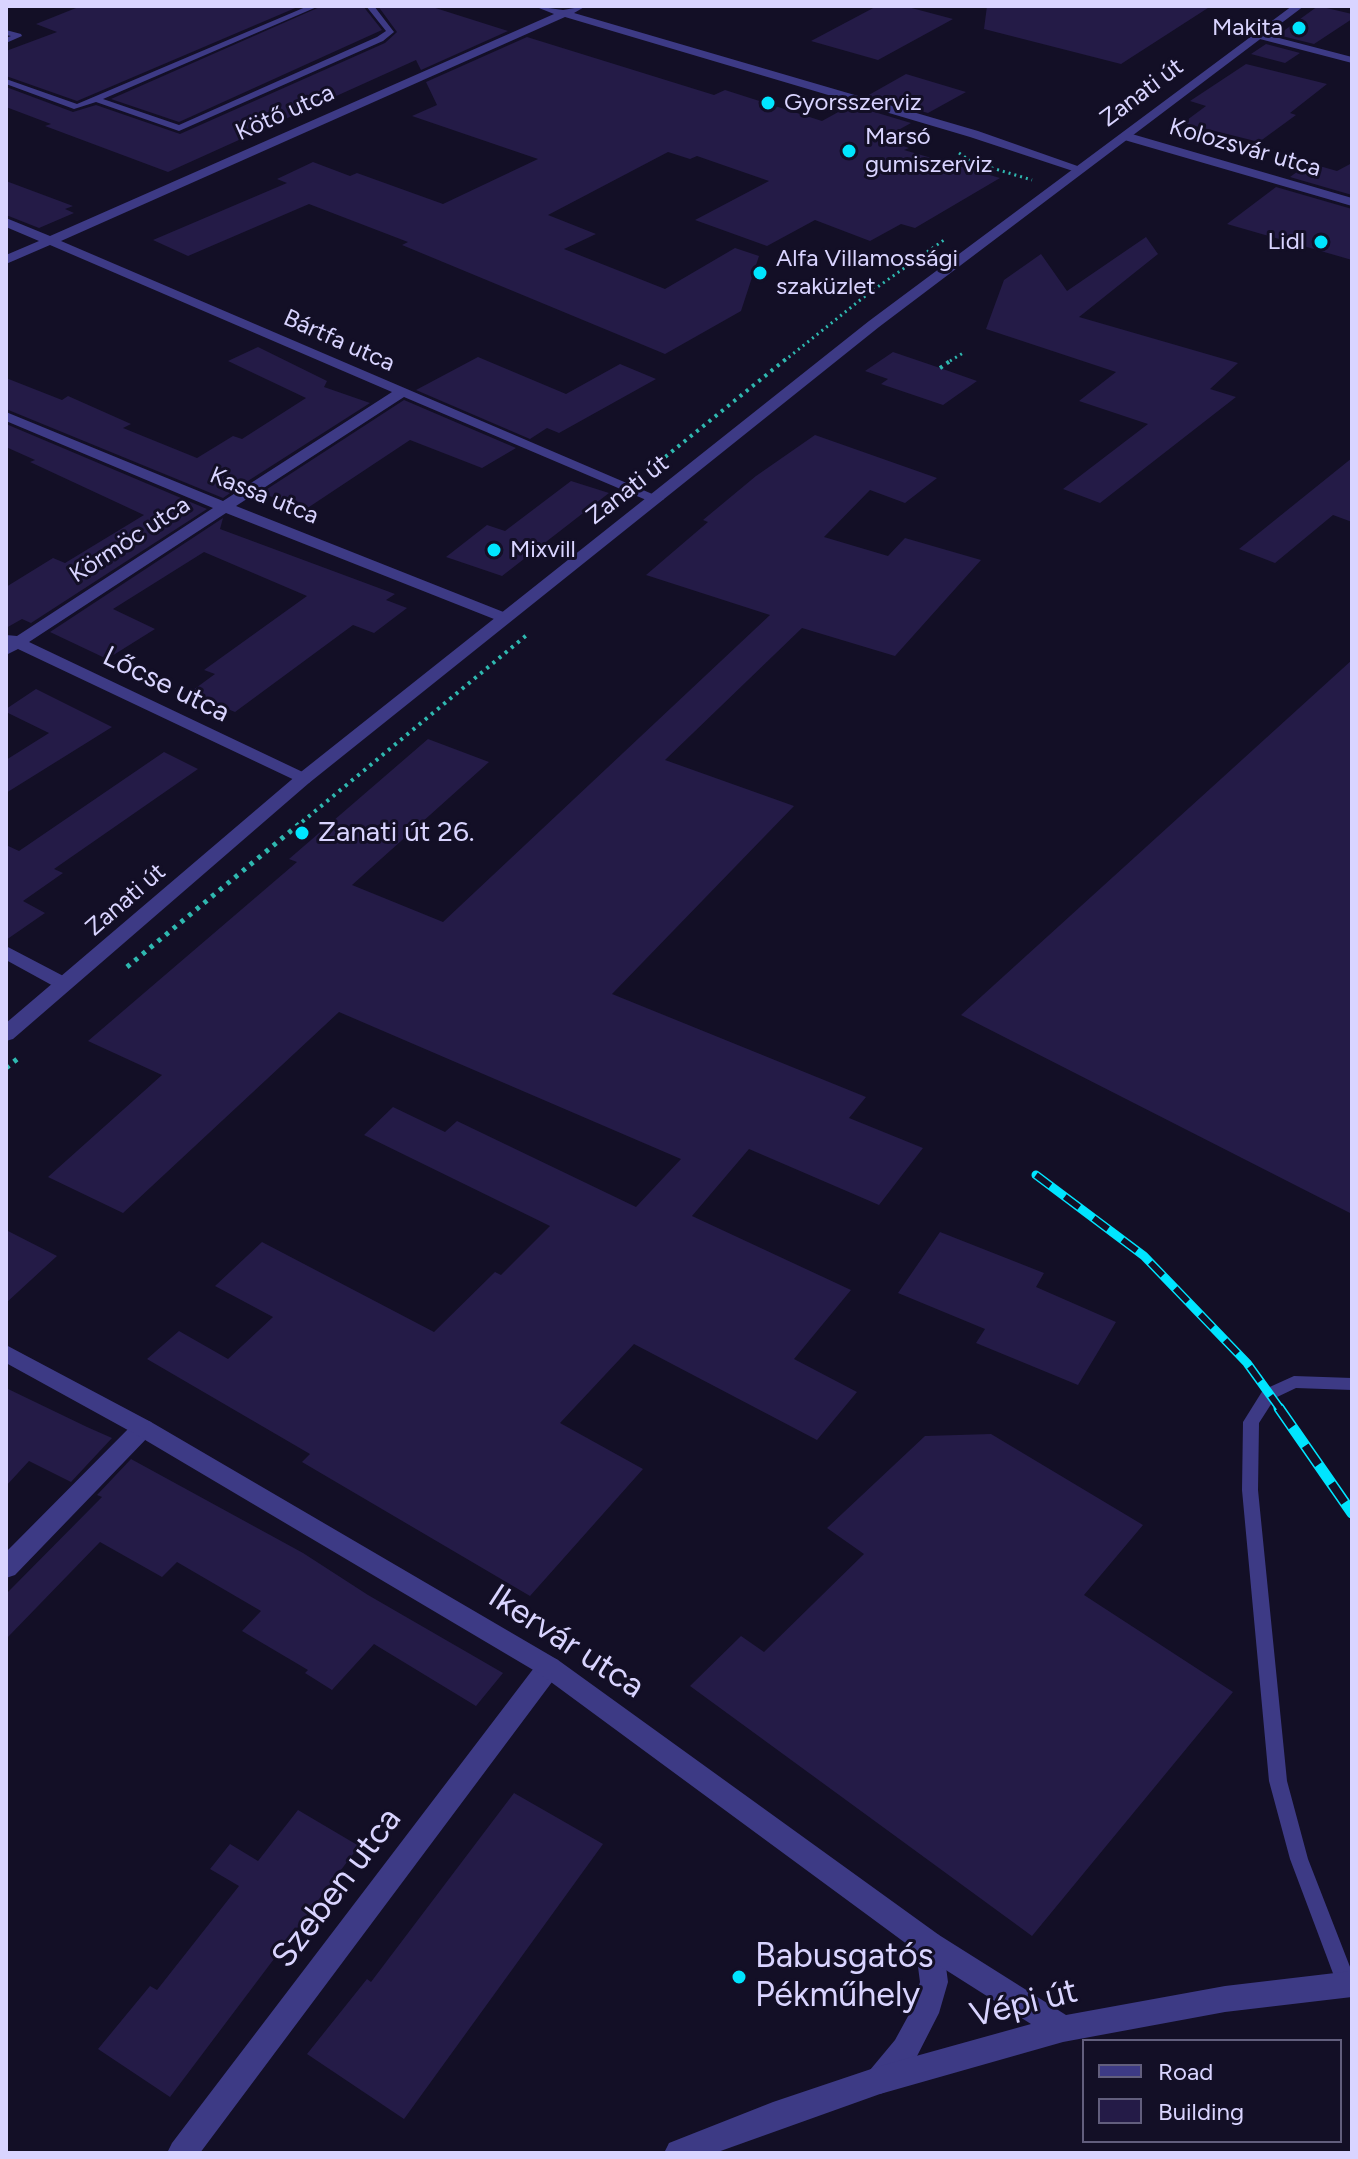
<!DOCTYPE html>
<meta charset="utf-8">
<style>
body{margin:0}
#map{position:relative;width:1358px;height:2159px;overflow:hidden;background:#130f26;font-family:Figtree,sans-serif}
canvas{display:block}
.frame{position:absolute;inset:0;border:8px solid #d9d4ff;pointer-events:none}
.legend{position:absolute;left:1082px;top:2039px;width:260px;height:104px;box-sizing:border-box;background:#130f26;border:2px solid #625e7d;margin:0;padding:10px 14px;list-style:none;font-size:24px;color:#d9d4ff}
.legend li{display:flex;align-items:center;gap:16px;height:40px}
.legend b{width:40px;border:2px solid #625e7d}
</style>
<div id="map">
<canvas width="1358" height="2159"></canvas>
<div class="frame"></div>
<ul class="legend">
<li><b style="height:10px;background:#3d3a85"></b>Road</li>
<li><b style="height:22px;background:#241b47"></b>Building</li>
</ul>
</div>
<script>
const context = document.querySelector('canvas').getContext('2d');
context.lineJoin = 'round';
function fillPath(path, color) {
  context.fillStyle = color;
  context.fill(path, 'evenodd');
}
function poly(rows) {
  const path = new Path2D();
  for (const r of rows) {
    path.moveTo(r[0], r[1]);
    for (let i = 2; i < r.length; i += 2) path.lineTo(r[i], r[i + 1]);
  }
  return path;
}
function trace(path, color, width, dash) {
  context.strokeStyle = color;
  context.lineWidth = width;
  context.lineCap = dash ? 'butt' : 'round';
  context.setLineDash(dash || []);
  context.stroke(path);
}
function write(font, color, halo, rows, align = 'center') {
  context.font = font + ' Figtree,sans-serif';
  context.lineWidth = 6;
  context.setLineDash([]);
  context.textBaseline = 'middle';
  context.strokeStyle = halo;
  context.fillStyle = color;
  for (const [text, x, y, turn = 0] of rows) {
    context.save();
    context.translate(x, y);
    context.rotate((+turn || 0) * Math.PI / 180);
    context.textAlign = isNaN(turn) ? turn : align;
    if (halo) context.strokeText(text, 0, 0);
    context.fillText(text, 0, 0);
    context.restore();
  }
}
fillPath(poly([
 [81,6,300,6,77,101,6,76,6,51,57,32,36,24],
 [322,6,363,6,382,30,179,122,111,99],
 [378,6,429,6,508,31,421,70,416,60,168,172,45,126,51,124,6,107,6,87,73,112,96,105,180,134,385,43,397,32],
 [877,6,904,6,953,19,878,60,811,41],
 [987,6,1211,6,1121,64,984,29],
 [1318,6,1352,14,1352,19,1314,44,1278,35],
 [527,37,714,95,725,90,822,121,851,105,911,123,882,139,909,148,904,150,1000,178,915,228,901,224,870,241,815,220,767,246,695,220,769,181,697,156,690,159,668,152,548,215,596,234,564,249,665,289,735,248,759,256,741,311,665,354,402,245,408,242,309,204,188,256,153,240,287,183,277,179,313,162,350,176,357,173,443,204,538,159,412,116,437,105,426,82],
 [1266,44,1300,53,1285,63,1251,54],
 [1246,64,1327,84,1290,113,1296,115,1259,142,1183,123,1206,106,1190,101],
 [906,74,966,92,928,113,867,96],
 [1309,163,1337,171,1352,163,1352,195,1290,177],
 [6,181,73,206,65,209,74,213,39,228,6,215],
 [1276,187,1352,209,1352,260,1227,224],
 [1146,237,1158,254,1079,317,1238,363,1210,389,1236,397,1100,503,1063,489,1148,424,1079,401,1116,372,986,329,1004,280,1041,254,1067,291],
 [258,347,327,381,324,387,370,403,240,486,235,485,233,491,223,498,6,409,6,378,62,400,68,396,131,424,123,428,197,458,233,436,242,439,306,398,228,361],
 [893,352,940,368,977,381,943,405,881,384,888,379,865,371],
 [478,357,566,394,620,364,656,379,559,433,547,428,530,439,416,390],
 [404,400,516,448,482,468,410,440,306,509,261,493],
 [6,424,207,509,31,623,22,619,6,628,6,587,53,558,65,563,144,515,30,462,35,460,6,447],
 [815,435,937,478,905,503,870,490,824,537,888,556,905,538,981,560,895,656,802,628,665,760,794,806,612,994,866,1097,849,1118,923,1148,879,1205,749,1149,692,1216,851,1290,794,1359,857,1392,817,1440,634,1344,560,1423,643,1469,530,1596,302,1462,310,1454,147,1359,179,1331,228,1359,273,1317,215,1286,262,1242,434,1332,495,1272,501,1275,550,1226,364,1135,393,1107,445,1132,457,1121,636,1207,681,1159,339,1012,123,1213,48,1177,162,1075,88,1041,297,862,289,859,428,739,489,762,352,885,443,922,770,615,646,575,708,522,703,520,756,476],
 [1352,458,1352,522,1333,515,1275,563,1239,549],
 [571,481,609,493,502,576,446,557,487,525,505,531],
 [223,518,220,529,395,594,386,600,407,608,374,633,353,625,235,712,189,693,215,674,204,670,307,596,204,552,113,609,155,629,107,659,50,632],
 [1352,660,1352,1214,961,1015],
 [36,689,112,727,6,793,6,760,49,733,6,712,6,709],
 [164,752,198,769,54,869,63,873,23,901,45,913,6,940,6,845,19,851],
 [6,1230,57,1256,6,1303],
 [940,1232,1044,1273,1036,1287,1116,1322,1078,1385,976,1343,985,1329,898,1293],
 [6,1388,87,1427,112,1438,71,1482,29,1461,6,1486],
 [991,1434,1143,1525,1084,1595,1233,1692,1032,1936,690,1686,741,1636,764,1652,864,1554,827,1528,925,1436],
 [131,1459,303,1553,368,1595,503,1673,476,1706,374,1644,332,1690,305,1673,308,1670,242,1631,261,1611,177,1562,162,1577,100,1542,6,1639,6,1594,102,1497,97,1495],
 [514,1793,603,1844,404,2119,307,2054,367,1979,371,1982],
 [298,1810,359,1846,170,2097,98,2049,150,1986,157,1990,239,1886,210,1869,230,1844,258,1861]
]), '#241b47');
trace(poly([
 [959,153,972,162,1032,180],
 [784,361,869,293,944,240],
 [950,361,963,353]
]), '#2fb8b0', 3, [2, 4]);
trace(poly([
 [940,368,953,359],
 [659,462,786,359],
 [302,822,528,634]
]), '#2fb8b0', 4, [3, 5]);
trace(poly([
 [127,967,304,820],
 [6,1068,21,1056]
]), '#2fb8b0', 5, [4, 6]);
fillPath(poly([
 [308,6,319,6,103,99,179,125,377,37,386,31,366,6,374,6,394,32,383,41,179,131,96,102,74,109,6,84,6,79,77,104,308,6],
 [6,30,21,34,22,36,6,43,6,38,11,36,6,35,6,30],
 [1294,1376,1352,1378,1352,1390,1296,1388,1275,1398,1259,1423,1258,1490,1287,1781,1308,1859,1352,1972,1352,1991,1347,1993,1340,1990,1337,1984,1290,1859,1269,1781,1242,1490,1243,1422,1263,1390,1294,1376]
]), '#3d3a85');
fillPath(poly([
 [534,6,563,10,586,6,574,13,978,131,1086,169,1076,172,970,137,565,17,61,241,664,499,656,504,651,502,404,397,236,506,511,615,511,621,499,621,226,513,29,642,309,775,312,779,309,783,303,784,18,649,6,655,6,635,17,636,213,508,6,421,6,412,223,501,392,392,50,245,6,264,6,255,39,241,6,227,6,218,50,236,554,14,534,6],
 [1260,33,1352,57,1352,63,1256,38,1254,36,1260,33],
 [1125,132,1352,198,1352,206,1121,139,1119,136,1125,132],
 [6,946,71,980,74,984,71,988,57,988,6,960,6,946],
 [143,1419,151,1422,154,1428,151,1434,15,1575,6,1578,6,1552,135,1422,143,1419],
 [549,1656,558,1660,561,1667,558,1674,200,2153,167,2153,172,2143,540,1660,549,1656],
 [929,1931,939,1935,943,1944,948,1982,939,2013,915,2060,890,2090,880,2094,870,2090,866,2080,870,2070,895,2040,912,2009,920,1982,915,1944,919,1935,929,1931]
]), '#3d3a85');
fillPath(poly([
 [1292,6,1304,6,879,327,309,783,13,1039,6,1041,6,1023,297,775,869,321,1292,6],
 [6,1345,151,1422,558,1660,939,1935,1066,2015,1225,1986,1352,1971,1352,1997,1225,2012,1063,2042,880,2094,715,2153,664,2153,669,2143,773,2102,880,2066,1031,2024,919,1953,540,1674,135,1434,6,1363,6,1345]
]), '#3d3a85');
const railFar1 = poly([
 [1036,1175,1144,1256,1247,1363,1281,1410]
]);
const rail = poly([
 [1279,1408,1352,1513]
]);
trace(railFar1, '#00e5ff', 9);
trace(rail, '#00e5ff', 11);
trace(railFar1, '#130f26', 6, [18]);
trace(rail, '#130f26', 8, [23]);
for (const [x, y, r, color] of [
 [1299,28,8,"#00e5ff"],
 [768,103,8,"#00e5ff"],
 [849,151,8,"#00e5ff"],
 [1321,242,8,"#00e5ff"],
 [760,273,8,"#00e5ff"],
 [494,550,8,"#00e5ff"],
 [302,833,8,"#00e5ff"],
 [739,1977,8,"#00e5ff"]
]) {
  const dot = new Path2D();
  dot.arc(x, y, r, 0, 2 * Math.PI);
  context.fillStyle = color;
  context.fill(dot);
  trace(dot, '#130f26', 3);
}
write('24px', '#d9d4ff', '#130f26', [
 ["Makita",1283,28,"right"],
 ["Gyorsszerviz",784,103],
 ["Marsó",865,137],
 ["gumiszerviz",865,165],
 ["Lidl",1305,242,"right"],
 ["Alfa Villamossági",776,259],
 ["szaküzlet",776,287],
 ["Mixvill",510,550]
], 'left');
write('24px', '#d9d4ff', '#130f26', [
 ["Zanati út",1142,93,-37],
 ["Kötő utca",285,113,-24],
 ["Kolozsvár utca",1245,148,16],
 ["Bártfa utca",339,341,24],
 ["Zanati út",628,490,-38],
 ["Kassa utca",264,496,22],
 ["Körmöc utca",130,540,-33],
 ["Zanati út",126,900,-41]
]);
write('28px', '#d9d4ff', '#130f26', [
 ["Lőcse utca",166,685,26]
]);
write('28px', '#d9d4ff', '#130f26', [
 ["Zanati út 26.",318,833]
], 'left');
write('34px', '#d9d4ff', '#130f26', [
 ["Ikervár utca",566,1642,33],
 ["Szeben utca",337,1888,-53],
 ["Vépi út",1024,2004,-14]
]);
write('34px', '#d9d4ff', '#130f26', [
 ["Babusgatós",755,1957],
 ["Pékműhely",755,1996]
], 'left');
</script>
